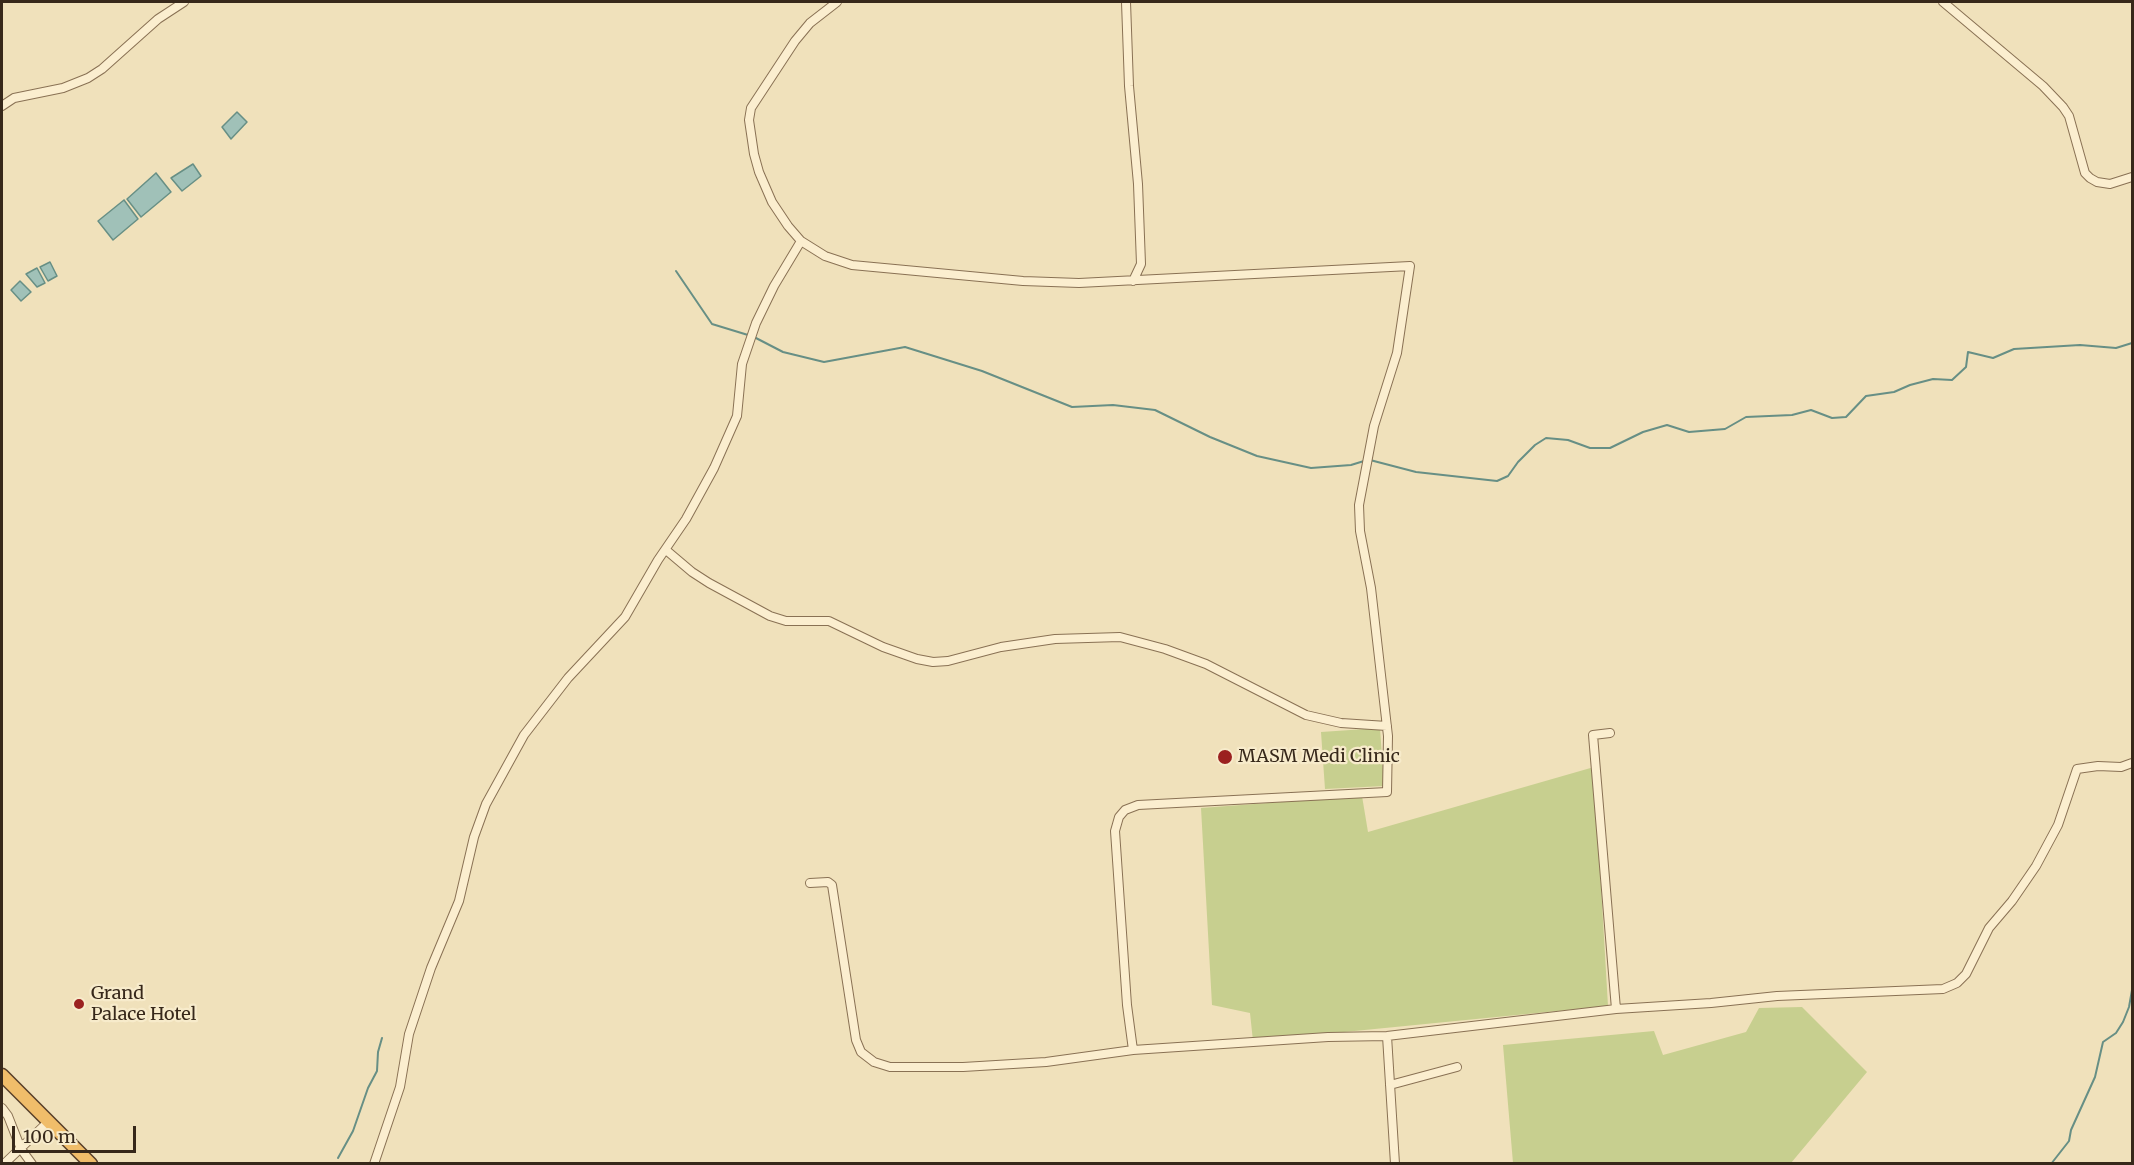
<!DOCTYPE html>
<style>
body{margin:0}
#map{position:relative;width:2134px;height:1165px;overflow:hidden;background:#f0e1bb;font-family:Merriweather,serif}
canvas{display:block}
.frame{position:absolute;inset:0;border:3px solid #37281a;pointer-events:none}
.scale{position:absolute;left:12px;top:1126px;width:124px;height:27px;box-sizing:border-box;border:3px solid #37281a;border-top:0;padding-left:8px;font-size:18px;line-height:21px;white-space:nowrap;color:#37281a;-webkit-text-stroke:4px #f7ebcb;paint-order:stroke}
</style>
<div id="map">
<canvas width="2134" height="1165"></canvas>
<div class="frame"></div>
<div class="scale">100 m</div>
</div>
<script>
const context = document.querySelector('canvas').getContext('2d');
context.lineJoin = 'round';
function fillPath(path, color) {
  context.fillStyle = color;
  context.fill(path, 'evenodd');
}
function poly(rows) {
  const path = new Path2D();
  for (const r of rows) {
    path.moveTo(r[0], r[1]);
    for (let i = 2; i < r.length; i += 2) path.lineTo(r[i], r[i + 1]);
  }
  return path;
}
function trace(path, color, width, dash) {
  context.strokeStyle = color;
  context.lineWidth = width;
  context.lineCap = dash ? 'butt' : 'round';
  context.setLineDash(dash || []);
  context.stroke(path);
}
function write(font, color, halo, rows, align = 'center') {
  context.font = font + ' Merriweather,serif';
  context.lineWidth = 4.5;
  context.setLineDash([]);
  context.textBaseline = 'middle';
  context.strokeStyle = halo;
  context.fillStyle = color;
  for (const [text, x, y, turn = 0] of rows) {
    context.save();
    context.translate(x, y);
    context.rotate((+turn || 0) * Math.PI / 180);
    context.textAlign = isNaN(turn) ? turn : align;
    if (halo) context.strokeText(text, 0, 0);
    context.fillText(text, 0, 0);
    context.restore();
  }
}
fillPath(poly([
 [1380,728,1384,786,1325,789,1321,732],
 [1594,767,1608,1006,1253,1041,1250,1013,1212,1005,1201,808,1362,796,1368,832],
 [1802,1007,1867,1072,1791,1163,1513,1163,1503,1045,1654,1031,1663,1055,1746,1032,1759,1008]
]), '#c7cf8f');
const water = poly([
 [237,112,247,122,231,139,222,127,237,112],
 [193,164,201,176,182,191,171,178,193,164],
 [156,173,171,192,141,217,127,199,156,173],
 [124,200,138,219,113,240,98,221,124,200],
 [50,262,57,276,48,281,40,267,50,262],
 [37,268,45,283,37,287,26,274,37,268],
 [20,281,31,292,21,301,11,290,20,281]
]);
fillPath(water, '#a0c1b8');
trace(water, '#678f85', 1.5);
trace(poly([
 [676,271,712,324,748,335],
 [754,337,783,352,824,362,905,347,982,371,1072,407,1113,405,1155,410,1210,437,1257,456,1311,468,1351,465,1364,461],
 [1370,460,1416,472,1497,481,1508,476,1518,462,1535,445,1546,438,1568,440,1590,448,1610,448,1643,432,1667,425,1689,432,1725,429,1746,417,1792,415,1811,410,1832,418,1846,417,1866,396,1894,392,1910,385,1933,379,1952,380,1966,367,1968,352,1993,358,2014,349,2080,345,2116,348,2132,343],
 [338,1158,353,1131,368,1088,377,1071,378,1052,382,1038],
 [2051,1164,2069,1141,2071,1130,2095,1077,2103,1042,2116,1033,2123,1022,2129,1007,2132,990]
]), '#678f85', 2);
const minor = poly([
 [837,2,810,23,795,41,751,108,749,120,754,154,759,172,772,202,788,226,801,241,825,256,852,265,1023,281,1079,283,1410,266,1397,353,1374,426,1359,505,1360,531,1371,588,1388,736,1387,792,1138,805,1125,810,1119,817,1115,831,1127,1005,1133,1050,1328,1037,1387,1036,1616,1009,1711,1003,1777,996,1943,989,1957,983,1966,974,1989,928,2012,901,2036,866,2058,825,2077,769,2098,766,2121,767,2132,763],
 [1126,2,1129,86,1138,184,1141,264,1133,281],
 [1943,2,2043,86,2063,107,2069,116,2085,173,2090,178,2097,182,2110,184,2132,177],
 [2,106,14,98,63,88,88,78,102,69,158,19,184,2],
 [666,550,692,572,709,583,770,616,786,621,829,621,883,647,917,659,933,662,948,661,1001,647,1055,639,1120,637,1165,649,1206,664,1306,715,1341,723,1387,726],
 [1610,733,1593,735,1616,1009],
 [810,883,828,882,832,885,856,1040,861,1052,874,1062,890,1067,963,1067,1046,1062,1133,1050],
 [1387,1036,1395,1164],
 [1390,1085,1457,1067],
 [2,1108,8,1116,21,1149,32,1164],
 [4,1164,49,1121],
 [374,1164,400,1087,409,1034,431,968,459,901,474,837,486,804,524,735,568,678,625,617,658,560,686,519,714,468,737,416,742,364,756,323,774,286,801,241]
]);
const trunk = poly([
 [2,1075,91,1164]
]);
trace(minor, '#897154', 10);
trace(trunk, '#563e29', 15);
trace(minor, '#fbeecf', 8);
trace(trunk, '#f0bd6a', 12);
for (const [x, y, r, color] of [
 [1225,757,8,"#9b2120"],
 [79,1004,6,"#9b2120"]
]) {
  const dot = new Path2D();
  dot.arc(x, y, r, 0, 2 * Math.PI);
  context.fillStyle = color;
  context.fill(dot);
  trace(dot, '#f7ebcb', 2);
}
write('18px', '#37281a', '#f7ebcb', [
 ["MASM Medi Clinic",1238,757],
 ["Grand",91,994],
 ["Palace Hotel",91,1015]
], 'left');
</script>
